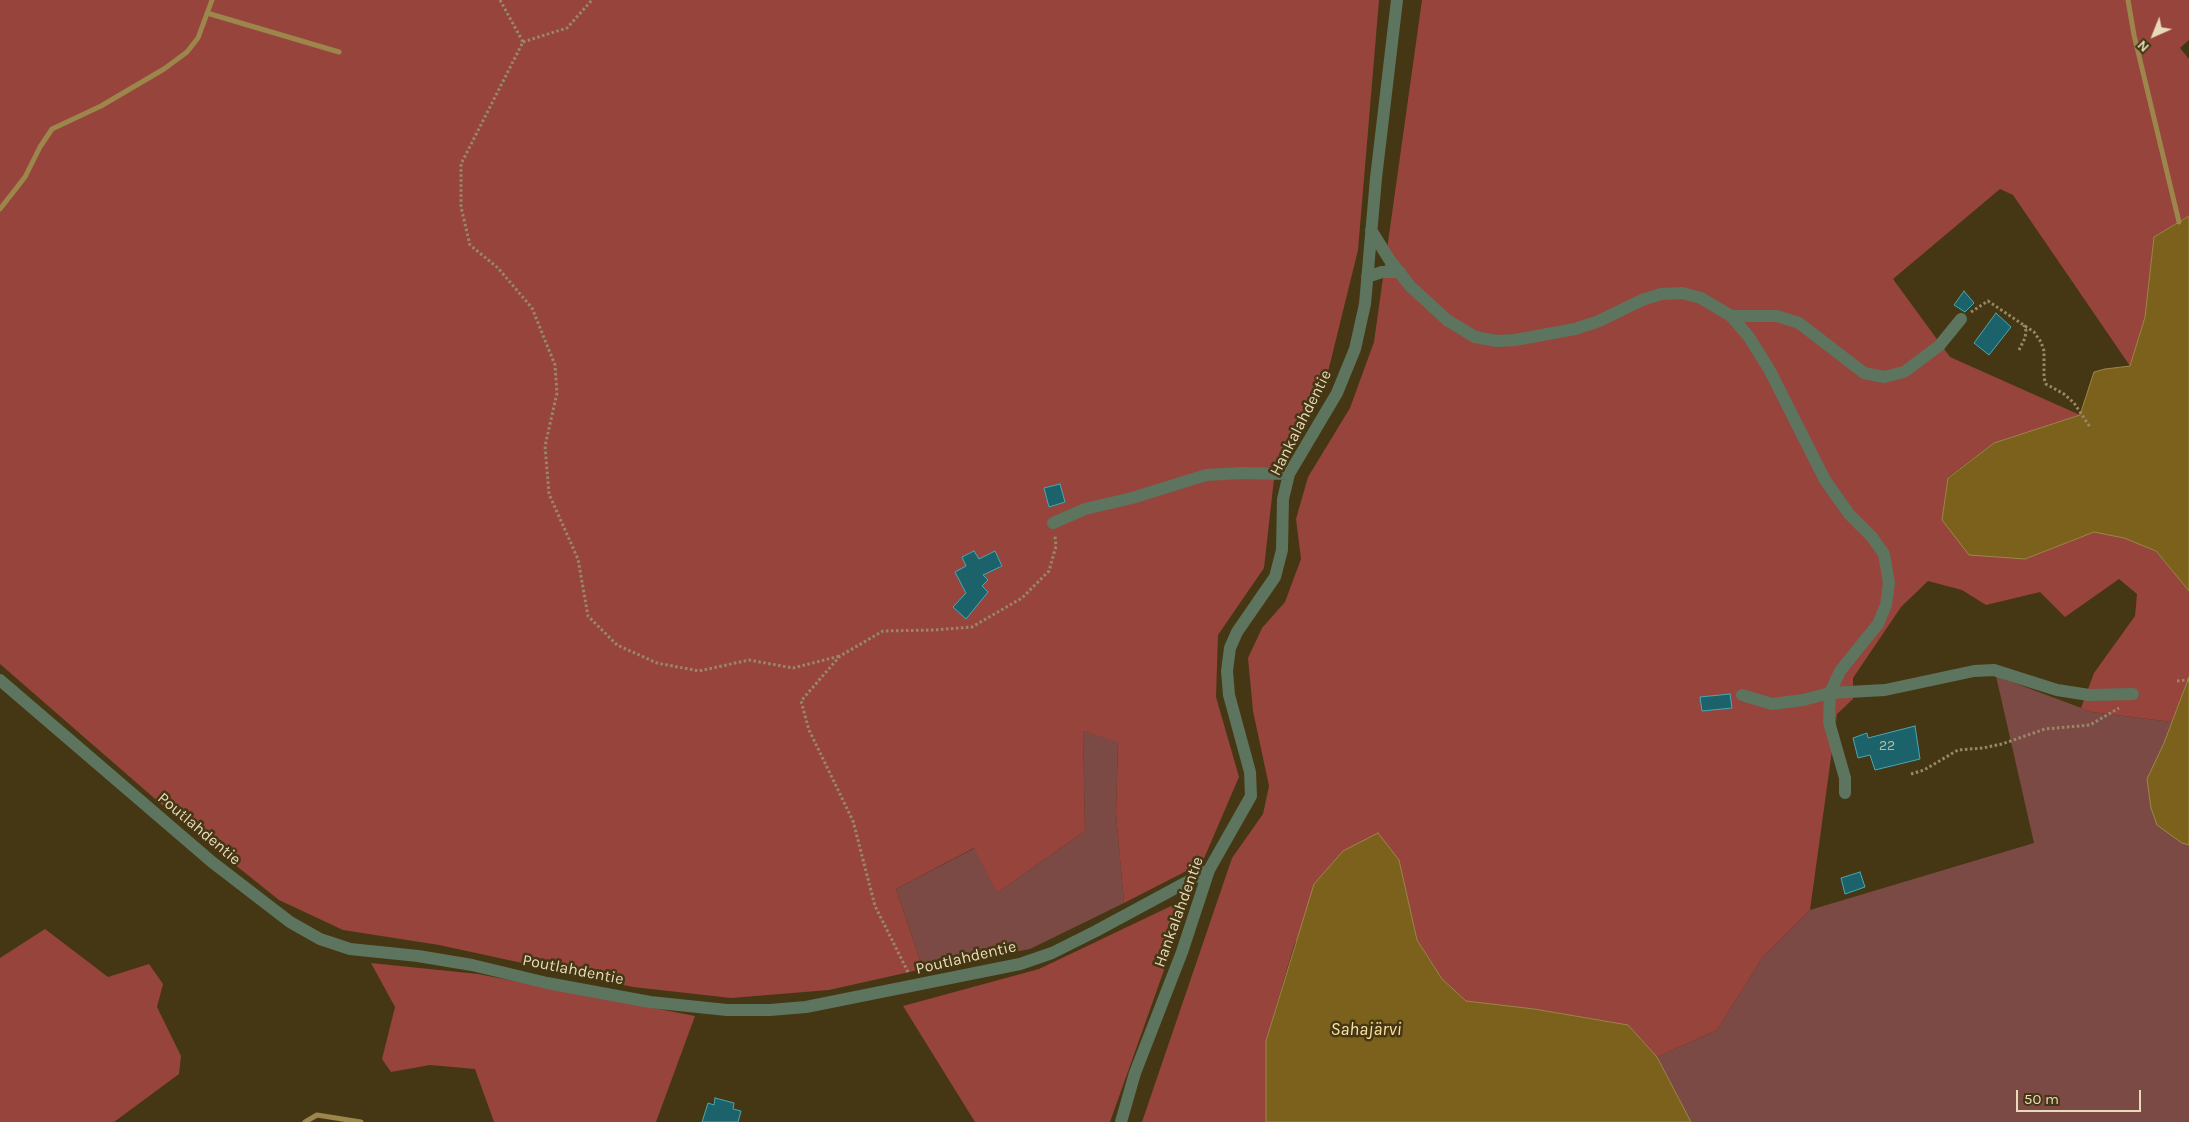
<!DOCTYPE html>
<meta charset="utf-8">
<style>
body{margin:0}
#map{position:relative;width:2189px;height:1122px;overflow:hidden;background:#453713;font-family:Karla,sans-serif}
canvas{display:block}
.north{position:absolute;left:2129px;top:10px;width:50px;height:50px;-webkit-text-stroke:4px #453713;paint-order:stroke;rotate:224deg;font-size:14px;font-weight:700;line-height:20px;text-align:center;color:#e9dbba}
.north::after{content:'';display:block;margin:auto;width:18px;height:22px;background:#e9dbba;clip-path:polygon(50% 0,100% 100%,50% 72%,0 100%)}
.scale{position:absolute;left:2016px;top:1090px;width:125px;height:22px;box-sizing:border-box;border:2px solid #e9dbba;border-top:0;padding-left:6px;font-size:15px;line-height:18px;white-space:nowrap;color:#e9dbba;-webkit-text-stroke:4px #453713;paint-order:stroke}
</style>
<div id="map">
<canvas width="2189" height="1122"></canvas>
<div class="north">N</div>
<div class="scale">50 m</div>
</div>
<script>
const context = document.querySelector('canvas').getContext('2d');
context.lineJoin = 'round';
function fillPath(path, color) {
  context.fillStyle = color;
  context.fill(path, 'evenodd');
}
function poly(rows) {
  const path = new Path2D();
  for (const r of rows) {
    path.moveTo(r[0], r[1]);
    for (let i = 2; i < r.length; i += 2) path.lineTo(r[i], r[i + 1]);
  }
  return path;
}
function trace(path, color, width, dash) {
  context.strokeStyle = color;
  context.lineWidth = width;
  context.lineCap = dash ? 'butt' : 'round';
  context.setLineDash(dash || []);
  context.stroke(path);
}
function write(font, color, halo, rows, align = 'center') {
  context.font = font + ' Karla,sans-serif';
  context.lineWidth = 5;
  context.setLineDash([]);
  context.textBaseline = 'middle';
  context.strokeStyle = halo;
  context.fillStyle = color;
  for (const [text, x, y, turn = 0] of rows) {
    context.save();
    context.translate(x, y);
    context.rotate((+turn || 0) * Math.PI / 180);
    context.textAlign = isNaN(turn) ? turn : align;
    if (halo) context.strokeText(text, 0, 0);
    context.fillText(text, 0, 0);
    context.restore();
  }
}
fillPath(poly([
 [1996,676,2092,712,2172,722,2189,677,2189,1122,1691,1122,1657,1057,1717,1030,1763,957,1810,910,2034,843],
 [1083,731,1118,741,1116,814,1124,903,1030,949,923,969,896,889,975,848,997,893,1085,831]
]), '#7c4a44');
fillPath(poly([
 [0,0,1379,0,1358,250,1324,388,1276,461,1264,568,1218,635,1216,697,1239,777,1202,863,1124,903,1116,814,1118,742,1083,731,1085,831,997,893,974,848,896,889,923,969,829,990,731,998,633,987,439,945,343,930,279,900,184,824,0,664],
 [1422,0,2189,0,2189,40,2180,48,2189,59,2189,216,2154,237,2145,317,2130,366,2013,195,2000,189,1893,279,1950,357,2080,415,1994,443,1948,477,1942,520,2025,559,2094,532,2124,538,2156,551,2189,591,2189,677,2172,722,2092,712,2081,708,2094,673,2135,616,2137,594,2119,579,2065,617,2040,592,1986,605,1962,590,1928,581,1901,607,1853,678,1853,699,1837,714,1810,910,1763,957,1717,1030,1657,1057,1628,1025,1534,1009,1466,1001,1442,979,1417,940,1399,860,1295,942,1266,1041,1266,1122,1142,1122,1232,858,1263,814,1269,786,1253,711,1248,658,1262,628,1285,602,1301,559,1296,519,1308,477,1350,408,1374,342],
 [1190,897,1110,1122,975,1122,903,1006,1039,969],
 [45,929,108,977,149,964,163,984,157,1007,181,1056,179,1074,114,1122,0,1122,0,958],
 [371,963,478,974,695,1016,656,1122,494,1122,475,1069,430,1065,391,1072,382,1059,395,1007]
]), '#97443c');
const water = poly([
 [2189,216,2189,591,2156,551,2124,538,2094,532,2025,559,1969,555,1942,520,1948,478,1994,443,2080,415,2094,372,2105,369,2130,366,2145,317,2154,237,2189,216],
 [2189,677,2189,845,2182,843,2157,825,2151,808,2147,779,2164,743,2189,677],
 [1378,833,1399,860,1417,940,1442,979,1466,1001,1534,1009,1628,1025,1657,1057,1691,1122,1266,1122,1266,1041,1314,884,1343,851,1378,833]
]);
fillPath(water, '#7b611c');
trace(water, '#9c864b', 1);
trace(poly([
 [2128,0,2134,35,2179,222],
 [207,13,339,52],
 [0,209,25,177,40,147,52,129,101,106,164,69,187,52,198,38,212,0],
 [305,1122,317,1115,361,1122]
]), '#9c864b', 5);
const building = poly([
 [1964,291,1974,303,1965,312,1954,305,1964,291],
 [1996,313,2011,327,1989,355,1974,343,1996,313],
 [1060,484,1065,502,1049,507,1044,488,1060,484],
 [974,551,979,559,995,551,1002,566,983,575,988,580,982,586,988,592,966,619,953,607,966,593,955,572,966,566,962,557,974,551],
 [1730,694,1732,708,1702,711,1700,697,1730,694],
 [1915,726,1920,759,1875,770,1870,755,1858,758,1853,738,1867,733,1868,738,1915,726],
 [1860,872,1865,887,1845,894,1841,878,1860,872],
 [715,1098,734,1103,733,1109,741,1111,738,1122,702,1122,708,1103,714,1105,715,1098]
]);
fillPath(building, '#1c626b');
trace(building, '#46a8b5', 1);
trace(poly([
 [500,0,523,42,461,164,461,207,470,245,498,268,532,308,555,365,557,393,545,446,549,494,578,559,588,616,617,645,657,663,699,671,749,660,793,668,840,656],
 [523,42,567,28,592,0],
 [1971,312,1988,301,2034,332,2041,342,2044,351,2044,378,2046,384,2064,394,2074,403,2090,427],
 [2019,350,2025,338,2026,331,2024,325],
 [2177,681,2189,680],
 [1911,774,1924,770,1958,750,1983,748,2002,744,2045,729,2090,725,2119,708],
 [908,972,875,906,853,821,809,730,801,701,840,656,883,631,934,630,972,627,1022,598,1049,571,1056,546,1055,536]
]), '#978966', 3, [2.5, 2.5]);
trace(poly([
 [1371,230,1389,259,1410,286,1447,320,1475,337,1497,341,1515,340,1575,329,1599,321,1642,300,1661,294,1682,293,1701,298,1731,316,1749,337,1769,369,1825,480,1849,514,1872,537,1884,554,1889,583,1886,605,1878,624,1840,671,1830,693,1829,722,1845,778,1845,793],
 [1367,277,1382,272,1400,272],
 [1731,316,1777,316,1799,323,1864,373,1884,377,1904,372,1939,346,1961,319],
 [1053,523,1085,509,1132,498,1206,475,1241,473,1289,474],
 [0,680,212,862,290,922,320,939,350,949,418,956,472,965,547,983,650,1002,727,1010,770,1010,806,1007,1020,964,1052,953,1096,931,1209,870],
 [1742,695,1772,704,1803,700,1830,693,1885,690,1974,671,1994,670,2057,690,2089,695,2133,694],
 [1121,1122,1135,1073,1182,952,1209,870,1251,796,1250,772,1229,695,1227,671,1230,648,1237,632,1275,577,1282,550,1283,499,1289,474,1337,393,1355,349,1365,304,1376,178,1397,0]
]), '#5d745f', 12);
write('14px', '#b6bda6', null, [
 ["22",1887,746]
]);
write('16px', '#e9dbba', '#453713', [
 ["Hankalahdentie",1301,423,-63],
 ["Poutlahdentie",199,829,40],
 ["Hankalahdentie",1179,912,-70],
 ["Poutlahdentie",966,958,-13],
 ["Poutlahdentie",573,970,11]
]);
write('italic 18px', '#fce1a1', '#453713', [
 ["Sahajärvi",1366,1030]
]);
</script>
